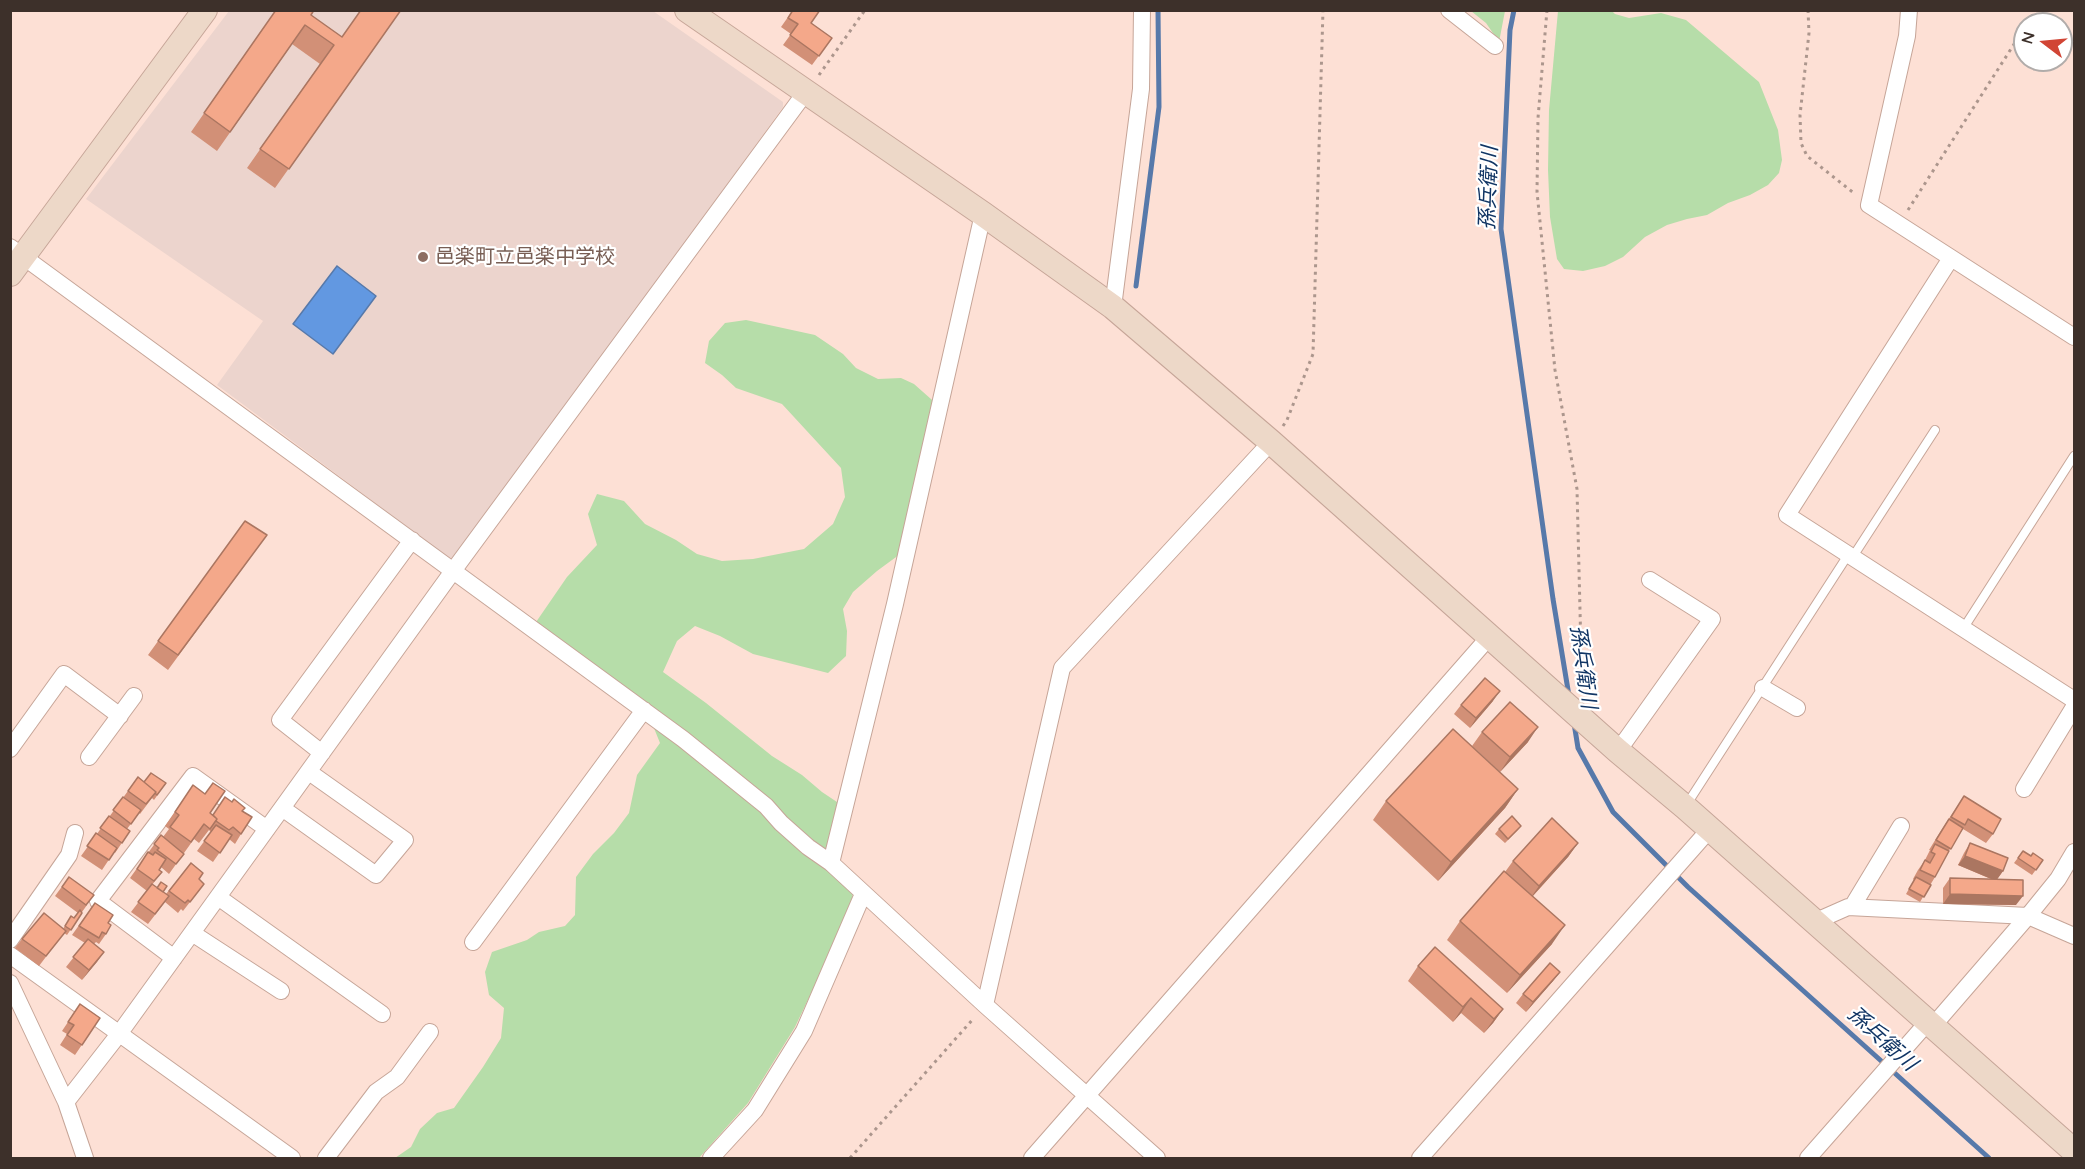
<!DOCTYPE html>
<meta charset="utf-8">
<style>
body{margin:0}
#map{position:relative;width:2085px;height:1169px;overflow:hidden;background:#fde0d5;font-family:Quicksand,sans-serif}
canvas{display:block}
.frame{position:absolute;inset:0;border:12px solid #3d302a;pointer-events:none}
.north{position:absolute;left:2013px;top:12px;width:60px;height:60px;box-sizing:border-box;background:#fff;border:2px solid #b1acaa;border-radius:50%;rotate:286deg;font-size:16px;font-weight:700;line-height:24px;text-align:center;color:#3d302a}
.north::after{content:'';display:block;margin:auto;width:21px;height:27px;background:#d14535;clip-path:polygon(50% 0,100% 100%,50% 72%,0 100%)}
</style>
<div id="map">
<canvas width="2085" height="1169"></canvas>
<div class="frame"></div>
<div class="north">N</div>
</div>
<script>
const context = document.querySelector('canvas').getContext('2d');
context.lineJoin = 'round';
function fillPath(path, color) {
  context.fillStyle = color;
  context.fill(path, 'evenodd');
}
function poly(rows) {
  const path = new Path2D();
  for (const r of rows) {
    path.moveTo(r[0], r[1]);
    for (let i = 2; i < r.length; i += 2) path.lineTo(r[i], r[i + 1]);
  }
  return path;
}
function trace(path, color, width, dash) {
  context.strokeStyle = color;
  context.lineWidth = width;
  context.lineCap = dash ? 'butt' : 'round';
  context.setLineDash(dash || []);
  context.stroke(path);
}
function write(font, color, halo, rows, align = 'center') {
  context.font = font + ' Quicksand,"Noto Sans JP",sans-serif';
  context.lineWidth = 4.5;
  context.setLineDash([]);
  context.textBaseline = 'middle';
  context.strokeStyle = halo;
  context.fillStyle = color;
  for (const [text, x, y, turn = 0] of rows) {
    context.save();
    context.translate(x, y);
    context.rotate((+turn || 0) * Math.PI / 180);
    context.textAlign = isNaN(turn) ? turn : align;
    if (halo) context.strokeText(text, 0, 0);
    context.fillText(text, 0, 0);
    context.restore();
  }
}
fillPath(poly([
 [229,11,653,11,783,102,783,107,459,557,449,558,217,385,263,321,86,199]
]), '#ecd4cd');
fillPath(poly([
 [1471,11,1505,11,1499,42,1486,23],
 [1558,11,1612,11,1615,14,1629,18,1661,13,1686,20,1759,82,1778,130,1782,160,1779,173,1768,185,1750,195,1728,203,1707,215,1687,219,1667,225,1645,237,1623,257,1605,266,1583,271,1564,269,1557,259,1550,217,1548,170,1549,110],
 [746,320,815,335,843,354,856,368,878,379,901,378,914,384,940,407,907,549,877,571,853,592,843,609,847,631,846,656,828,673,753,654,720,636,695,626,677,641,663,672,706,703,772,756,802,775,822,792,840,804,823,866,853,892,851,909,795,1027,748,1103,699,1158,395,1158,411,1147,420,1129,437,1113,454,1108,483,1067,501,1038,504,1008,489,995,485,972,492,952,527,940,539,932,565,926,575,915,576,877,593,854,614,833,629,813,637,775,660,743,643,701,534,625,567,577,597,545,588,514,597,494,624,501,645,524,676,540,697,554,722,561,753,559,804,549,833,524,845,497,841,468,782,404,736,388,722,375,705,363,709,341,725,323]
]), '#b6dda9');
const water = poly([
 [337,266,376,296,333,354,293,324,337,266]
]);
fillPath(water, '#6298e1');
trace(water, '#5779aa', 1.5);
trace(poly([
 [1514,10,1510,30,1501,229,1553,599,1569,696],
 [1136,286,1159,107,1158,10],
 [1574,723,1578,748,1613,812,1688,887,1989,1158]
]), '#5779aa', 5);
const lane = poly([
 [1852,558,1935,430],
 [1963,629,2074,456],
 [1687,804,1848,555]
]);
const street = poly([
 [1449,10,1495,46],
 [1909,10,1907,36,1869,205,2074,337],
 [10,247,683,739,766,806,781,823,808,847,831,863,985,1005,1157,1158],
 [1951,258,1787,515,2074,700],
 [1113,307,1141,89,1142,10],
 [1763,688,1797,708],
 [10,749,64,674,120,716],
 [1618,751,1712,619,1650,580],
 [322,753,280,720,412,540],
 [89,757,134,696],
 [2024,789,2074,707],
 [282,808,376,875,405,840,309,772],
 [831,863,895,604,983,214],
 [218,897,382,1014],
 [1852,907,1901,826],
 [1814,922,1848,907,2028,916,2074,936],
 [192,933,281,991],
 [10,940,69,855,75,833],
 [473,942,644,710],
 [10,955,292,1158],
 [174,958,98,901,193,776,267,829],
 [10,983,66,1102,85,1158],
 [985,1005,1062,668,1271,442],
 [1932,1027,2028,916,2058,879,2074,852],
 [66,1102,119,1034,453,571,805,93],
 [326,1158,376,1092,397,1077,430,1032],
 [711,1158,755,1110,804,1031,863,894],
 [1032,1158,1490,636],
 [1420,1158,1709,830],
 [1808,1158,1927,1023]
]);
const secondary = poly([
 [687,10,983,214,1113,307,1271,442,1618,751,1685,807,2074,1151],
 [10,274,205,10]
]);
trace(lane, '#c6a598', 10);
trace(street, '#c6a598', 18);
trace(secondary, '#c6a598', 26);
trace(poly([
 [1547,10,1538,118,1537,192,1555,370,1577,489,1582,691],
 [1808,10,1809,33,1800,115,1801,143,1807,156,1855,194],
 [2027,24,2036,10],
 [819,75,865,10],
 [1908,210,2025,27],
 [1283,426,1287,420,1313,354,1323,10],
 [850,1158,974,1018]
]), '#ac968d', 3, [3, 4.5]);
trace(lane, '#fff', 8);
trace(street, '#fff', 16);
trace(secondary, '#edd8c8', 24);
fillPath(poly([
 [276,10,311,15,342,37,401,10,275,188,247,168,320,64,292,44,217,151,191,132],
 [793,10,832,38,812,65,783,45,791,34,781,27],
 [245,521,267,535,168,670,148,655],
 [1493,701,1470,728,1454,714,1461,705],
 [1482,732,1528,742,1500,772,1472,746],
 [138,777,144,782,166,783,154,800,152,798,140,814,139,813,127,829,130,831,115,853,114,852,102,870,81,856],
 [193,785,210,813,213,815,242,811,241,834,235,844,229,839,213,862,197,851,211,832,209,830,199,843,194,839,169,874,161,867,159,870,162,872,152,885,166,894,191,863,203,873,199,879,204,884,183,911,181,909,178,913,165,902,148,924,131,912,147,891,130,878,161,835,163,837,169,829,165,826],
 [1518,789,1505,808,1438,881,1373,820,1386,801],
 [1964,796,1993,834,1986,843,1963,829,1946,855,1935,877,1920,902,1906,894,1914,880,1913,879,1918,870,1925,860,1930,850,1929,850,1942,829],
 [1521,826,1518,830,1505,843,1495,834,1499,829],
 [1578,843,1568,857,1533,896,1552,944,1507,993,1447,940,1460,921,1505,872,1513,861],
 [1970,843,2003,871,1997,879,2016,905,1943,904,1943,888,1950,878,1991,879,1958,865,1964,853],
 [2023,851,2031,856,2043,860,2032,875,2014,863],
 [69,877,87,905,82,912,82,913,67,935,64,933,39,966,15,948,22,939,63,929,71,916,74,918,78,913,55,896],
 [95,903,108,923,106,934,99,944,96,942,94,944,104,952,82,980,66,967,85,943,72,935],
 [1418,966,1503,1009,1493,1023,1484,1033,1461,1013,1453,1022,1408,981],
 [1560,972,1553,981,1526,1012,1516,1003,1523,994],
 [80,1004,100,1018,75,1055,60,1045,67,1034,62,1031]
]), '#d29077');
fillPath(poly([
 [1500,691,1493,701,1470,728,1476,718],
 [1538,727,1528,742,1500,772,1510,757],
 [1518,789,1505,808,1438,881,1451,862],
 [1578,843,1568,857,1529,900,1539,886],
 [1965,856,2003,871,1996,881,1958,865],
 [1950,894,2023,896,2016,905,1943,904],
 [1565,925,1552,944,1507,993,1520,975],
 [104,952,97,962,82,980,89,970],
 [1560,972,1553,981,1526,1012,1533,1002],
 [1471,998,1461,1013,1453,1022,1463,1007],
 [1503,1009,1493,1023,1484,1033,1494,1019]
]), '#ab7661');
const building = poly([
 [276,10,314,10,311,15,342,37,361,10,401,10,289,169,260,149,334,45,305,25,230,132,204,113,276,10],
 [793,10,820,10,811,23,832,38,819,56,790,35,798,24,788,18,793,10],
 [245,521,267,535,178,655,158,641,245,521],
 [1485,678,1500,691,1476,718,1461,705,1485,678],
 [1510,702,1538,727,1510,757,1482,732,1510,702],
 [1453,729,1518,789,1451,862,1386,801,1453,729],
 [151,773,166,783,157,795,155,793,156,792,144,782,151,773],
 [138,777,156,792,146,804,128,791,138,777],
 [213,783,225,791,210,813,217,819,210,829,204,824,191,842,170,827,179,815,175,812,193,785,205,794,213,783],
 [1964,796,2001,819,1993,834,1968,819,1965,825,1951,817,1964,796],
 [123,797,141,810,131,824,113,810,123,797],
 [225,797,232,802,234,799,245,808,242,811,252,817,241,834,233,827,229,830,216,821,217,819,213,815,225,797],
 [109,816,130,831,122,843,100,828,109,816],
 [1512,816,1521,826,1508,839,1499,829,1512,816],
 [1552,818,1578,843,1539,886,1513,861,1552,818],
 [1949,819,1963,828,1951,849,1936,840,1949,819],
 [216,825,232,835,220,853,204,841,216,825],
 [96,833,117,848,109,860,87,846,96,833],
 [161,835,184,854,176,864,157,850,159,848,154,844,161,835],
 [1970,843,2008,858,2003,871,1965,856,1970,843],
 [1935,844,1949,851,1935,877,1920,870,1925,860,1930,863,1935,854,1931,852,1935,844],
 [2023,851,2031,856,2033,853,2043,860,2036,870,2018,858,2023,851],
 [148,852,153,855,155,852,166,859,159,870,162,872,154,881,137,869,148,852],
 [191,863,203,873,199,879,204,884,190,902,188,900,185,903,169,891,191,863],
 [1504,871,1565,925,1520,975,1460,921,1504,871],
 [69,877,94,895,86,905,62,887,69,877],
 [1916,877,1931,885,1924,897,1909,889,1916,877],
 [1950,878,2023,880,2023,896,1950,894,1950,878],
 [161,882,167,886,163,892,157,888,161,882],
 [152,884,169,896,155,914,138,902,152,884],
 [95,903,113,915,108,923,111,925,106,934,102,932,99,938,79,926,95,903],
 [80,910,82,913,71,930,65,926,71,916,74,918,80,910],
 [44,913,66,931,46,956,22,939,44,913],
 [88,939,104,952,89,970,73,957,88,939],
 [1435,947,1503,1009,1494,1019,1471,998,1463,1007,1418,966,1435,947],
 [1550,963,1560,972,1533,1002,1523,994,1550,963],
 [80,1004,100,1018,82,1045,67,1035,74,1025,68,1022,80,1004]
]);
fillPath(building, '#f4a88a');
trace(building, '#ab7661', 1.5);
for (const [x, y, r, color] of [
 [423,257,6,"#8d6e63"]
]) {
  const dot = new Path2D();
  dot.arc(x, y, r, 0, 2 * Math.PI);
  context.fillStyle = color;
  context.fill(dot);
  trace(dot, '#fff', 2);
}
write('20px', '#785e54', '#fff', [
 ["邑楽町立邑楽中学校",435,257]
], 'left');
write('italic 21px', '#113564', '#fff', [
 ["孫兵衛川",1489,188,-88],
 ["孫兵衛川",1583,667,82],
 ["孫兵衛川",1882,1039,42]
]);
</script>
